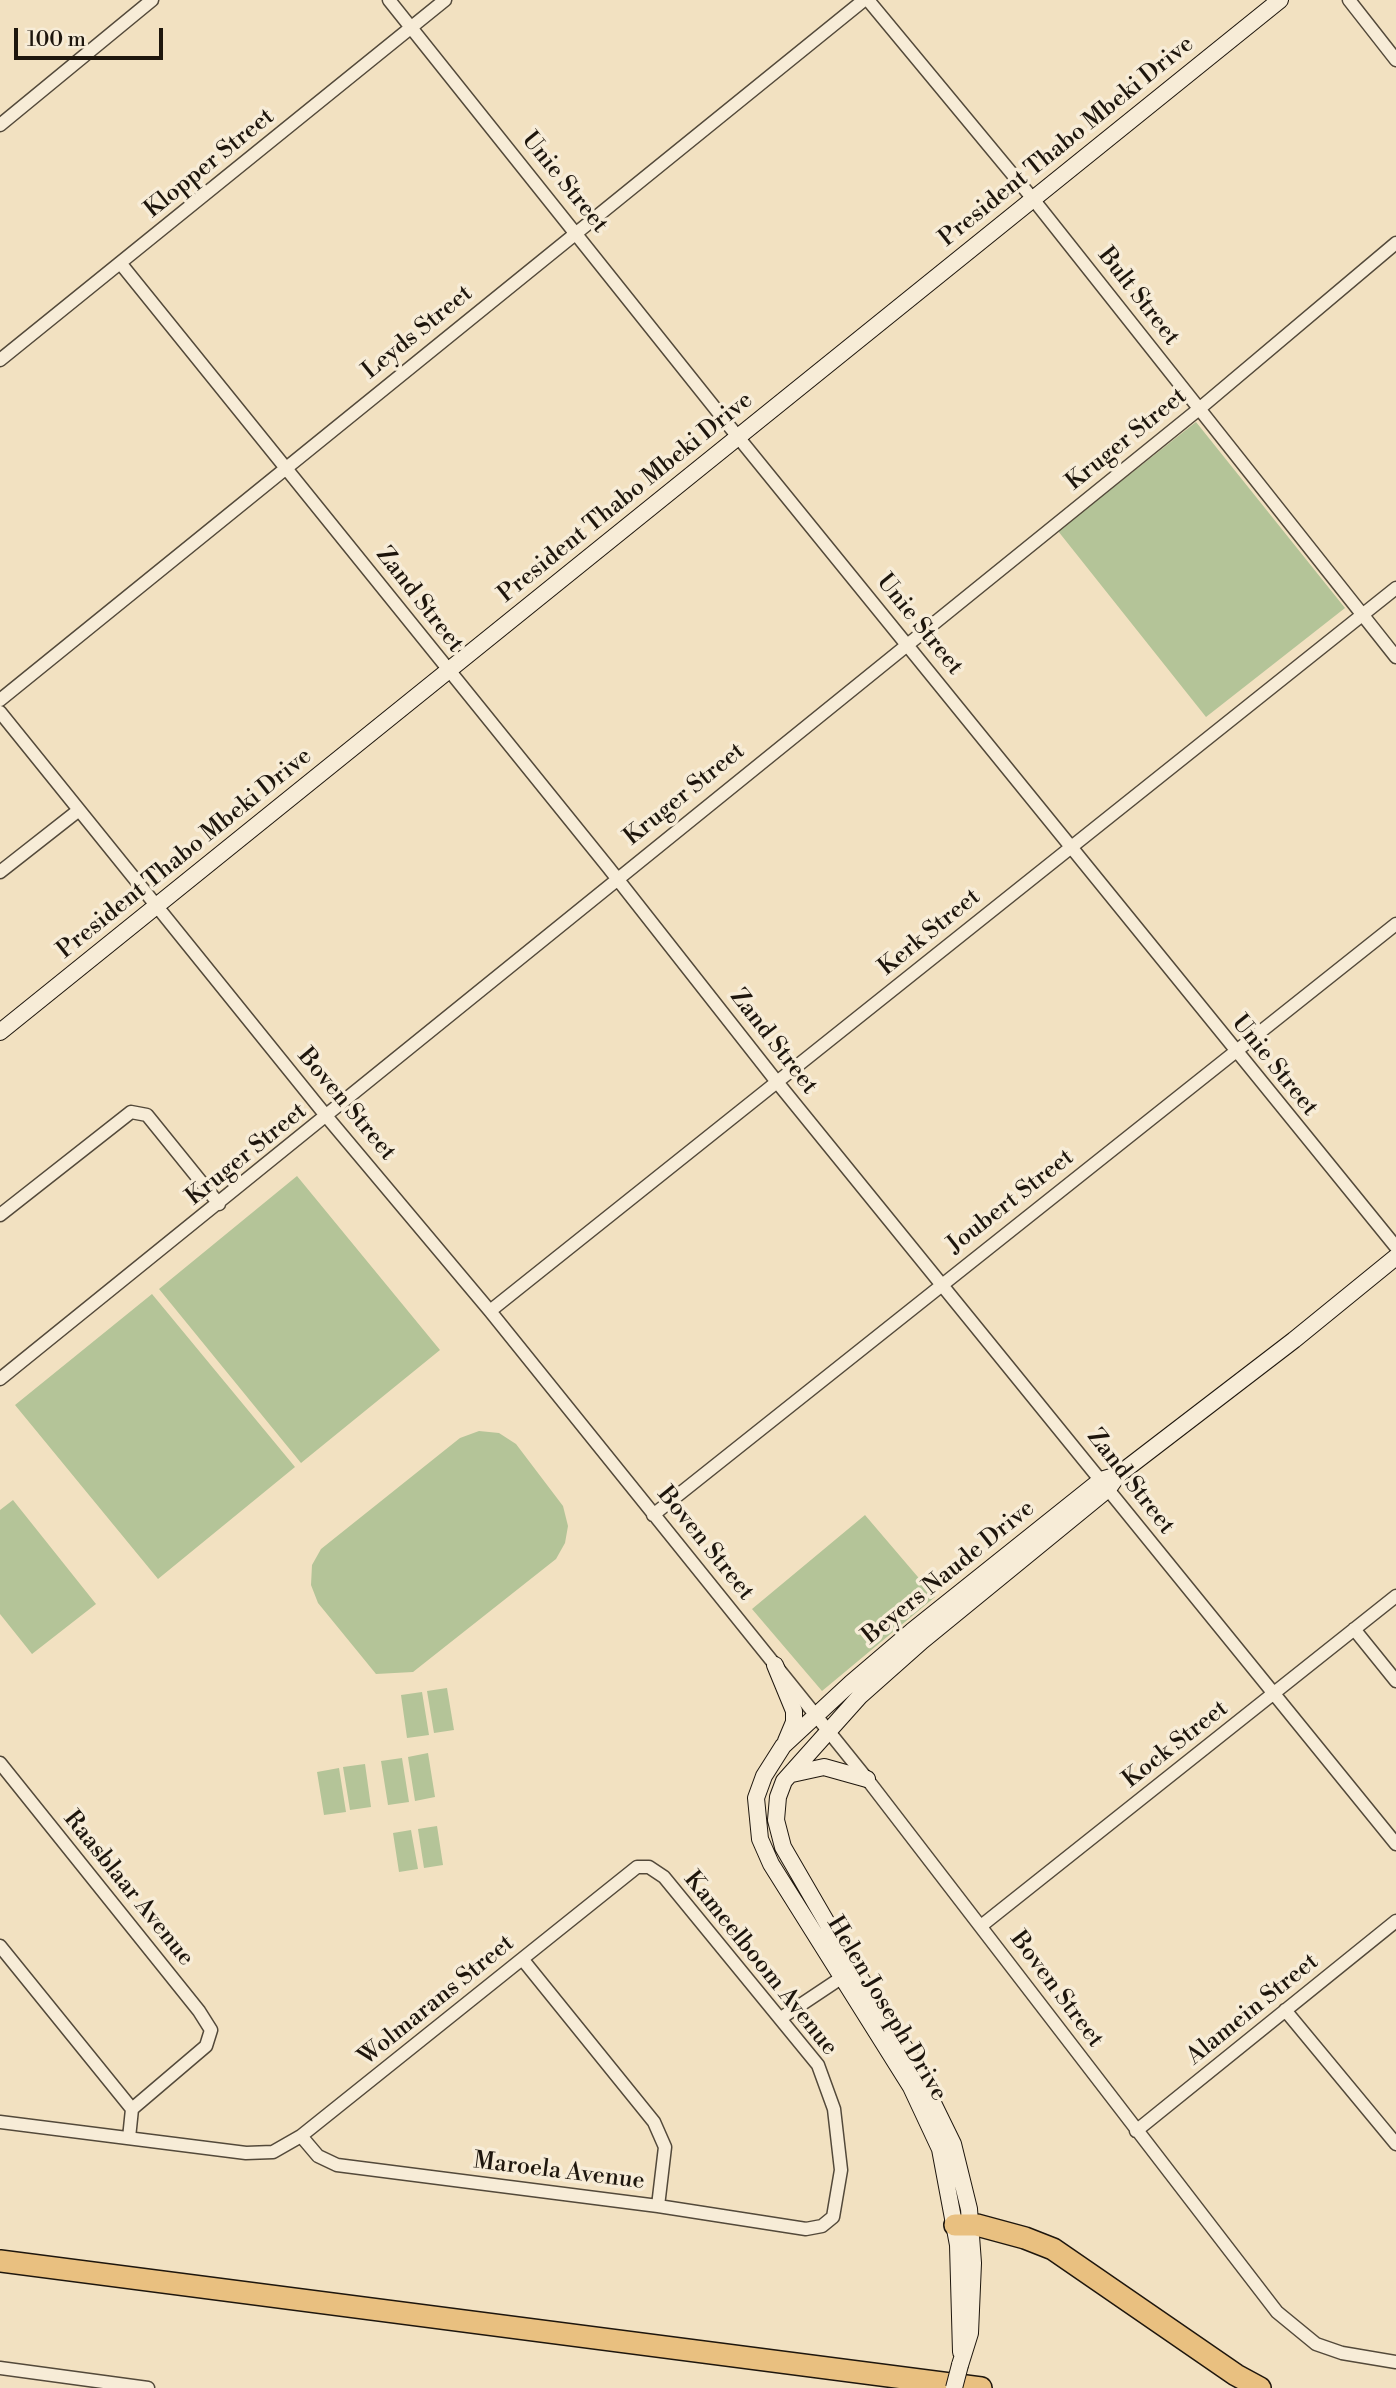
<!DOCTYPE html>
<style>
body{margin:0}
#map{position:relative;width:1396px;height:2388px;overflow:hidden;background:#f2e1c1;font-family:"Libre Bodoni",serif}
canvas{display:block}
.scale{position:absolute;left:14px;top:28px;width:149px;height:32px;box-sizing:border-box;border:4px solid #1e160d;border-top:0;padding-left:9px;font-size:21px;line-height:24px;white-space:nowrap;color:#1e160d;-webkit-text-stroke:5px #f7ecd7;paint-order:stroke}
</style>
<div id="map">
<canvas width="1396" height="2388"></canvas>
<div class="scale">100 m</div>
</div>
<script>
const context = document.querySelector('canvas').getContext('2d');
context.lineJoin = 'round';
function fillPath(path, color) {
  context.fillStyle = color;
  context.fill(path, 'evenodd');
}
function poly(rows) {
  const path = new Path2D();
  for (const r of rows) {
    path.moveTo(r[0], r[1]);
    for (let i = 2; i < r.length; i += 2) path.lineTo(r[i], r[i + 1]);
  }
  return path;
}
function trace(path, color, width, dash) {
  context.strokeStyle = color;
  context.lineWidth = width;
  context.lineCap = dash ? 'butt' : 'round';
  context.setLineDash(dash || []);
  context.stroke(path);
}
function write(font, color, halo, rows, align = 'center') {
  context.font = font + ' "Libre Bodoni",serif';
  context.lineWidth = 7;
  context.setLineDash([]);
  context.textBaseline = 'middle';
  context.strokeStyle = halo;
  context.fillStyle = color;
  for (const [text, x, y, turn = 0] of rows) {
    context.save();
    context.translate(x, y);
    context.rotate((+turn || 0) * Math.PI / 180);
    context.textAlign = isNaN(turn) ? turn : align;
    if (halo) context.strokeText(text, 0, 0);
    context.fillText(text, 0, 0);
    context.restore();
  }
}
fillPath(poly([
 [1196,422,1345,608,1206,717,1058,531],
 [297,1176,440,1350,301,1463,159,1289],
 [152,1294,295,1467,158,1579,15,1405],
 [479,1431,499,1433,516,1444,563,1506,568,1526,565,1543,556,1559,413,1672,376,1674,318,1603,311,1585,312,1565,321,1549,460,1438],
 [13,1500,96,1604,32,1654,0,1614,0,1510],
 [865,1515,935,1597,822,1691,752,1609],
 [447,1688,454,1730,434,1733,427,1691],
 [422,1692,429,1735,407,1738,401,1695],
 [428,1753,435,1797,415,1801,408,1757],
 [402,1758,409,1802,388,1805,381,1761],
 [365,1764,371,1807,350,1810,343,1767],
 [339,1768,346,1812,324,1815,317,1772],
 [437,1826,443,1865,424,1868,418,1829],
 [411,1830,418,1869,399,1872,393,1833]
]), '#b4c498');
const street = poly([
 [389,0,738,437,1396,1247],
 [868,0,1033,199,1396,657],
 [1349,0,1396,60],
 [0,125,152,0],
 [121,264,608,867,777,1082,1396,1844],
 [0,360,445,0],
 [0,700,864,0],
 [0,712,327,1117,490,1311,867,1779,1277,2312,1316,2344,1342,2353,1396,2362],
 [0,872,79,810],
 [0,1215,131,1112,147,1115,219,1204],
 [490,1311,1396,588],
 [0,1379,1199,409,1396,243],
 [653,1515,1396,924],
 [1354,1629,1396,1681],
 [0,1763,199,2011,211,2030,206,2046,132,2109,129,2138],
 [981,1926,1396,1596],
 [0,1946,132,2109],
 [523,1960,654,2122,665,2147,658,2206],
 [1285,2010,1396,2144],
 [781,2018,841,1978,842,1969],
 [0,2122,246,2153,273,2152,301,2136,637,1867,649,1867,664,1877,818,2065,834,2109,841,2170,833,2217,822,2226,806,2229,658,2206,337,2165,318,2156,301,2136],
 [1136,2131,1396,1921],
 [0,2368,148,2388]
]);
const secondary = poly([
 [0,1032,1280,0],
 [775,1665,794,1711,794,1722,786,1741],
 [792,1774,824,1767,867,1779],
 [961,2352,958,2245,940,2149,911,2087,771,1864,760,1839,756,1798,764,1776,783,1746,851,1683,912,1631,1101,1480,1118,1475],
 [960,2365,970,2333,973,2263,969,2209,953,2144,910,2056,845,1954,783,1847,776,1820,778,1797,784,1781,860,1696,922,1641,1108,1489,1118,1475,1294,1340,1396,1257]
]);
const highway = poly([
 [955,2225,977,2225,1025,2238,1053,2249,1236,2375,1260,2388],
 [0,2261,981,2388]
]);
trace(street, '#53493a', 15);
trace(secondary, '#1e160d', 18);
trace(highway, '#1e160d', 24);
trace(street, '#f7ecd7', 12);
trace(secondary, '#f7ecd7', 16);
trace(highway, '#e9c080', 21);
const secondaryBridge = poly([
 [954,2388,960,2365]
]);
trace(secondaryBridge, '#1e160d', 18, []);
trace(secondaryBridge, '#f7ecd7', 16);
write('24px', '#1e160d', '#f7ecd7', [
 ["President Thabo Mbeki Drive",1067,142,-39],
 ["Klopper Street",210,164,-39],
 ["Unie Street",564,183,51],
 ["Bult Street",1138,297,52],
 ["Leyds Street",418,333,-39],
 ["Kruger Street",1127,440,-39],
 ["President Thabo Mbeki Drive",626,498,-39],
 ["Zand Street",419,600,52],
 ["Unie Street",919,625,51],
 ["Kruger Street",685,795,-39],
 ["President Thabo Mbeki Drive",185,854,-39],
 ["Kerk Street",930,933,-39],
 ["Zand Street",773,1042,52],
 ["Unie Street",1274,1066,51],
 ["Boven Street",346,1105,50],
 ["Kruger Street",247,1155,-39],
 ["Joubert Street",1011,1202,-38],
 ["Zand Street",1130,1482,52],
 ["Boven Street",705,1544,51],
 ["Beyers Naude Drive",949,1573,-39],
 ["Kock Street",1176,1745,-38],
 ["Raasblaar Avenue",128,1889,51],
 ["Kameelboom Avenue",760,1964,51],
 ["Boven Street",1056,1990,53],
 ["Wolmarans Street",437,2001,-39],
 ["Helen Joseph Drive",886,2009,59],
 ["Alamein Street",1253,2010,-39],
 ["Maroela Avenue",559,2172,7]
]);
</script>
